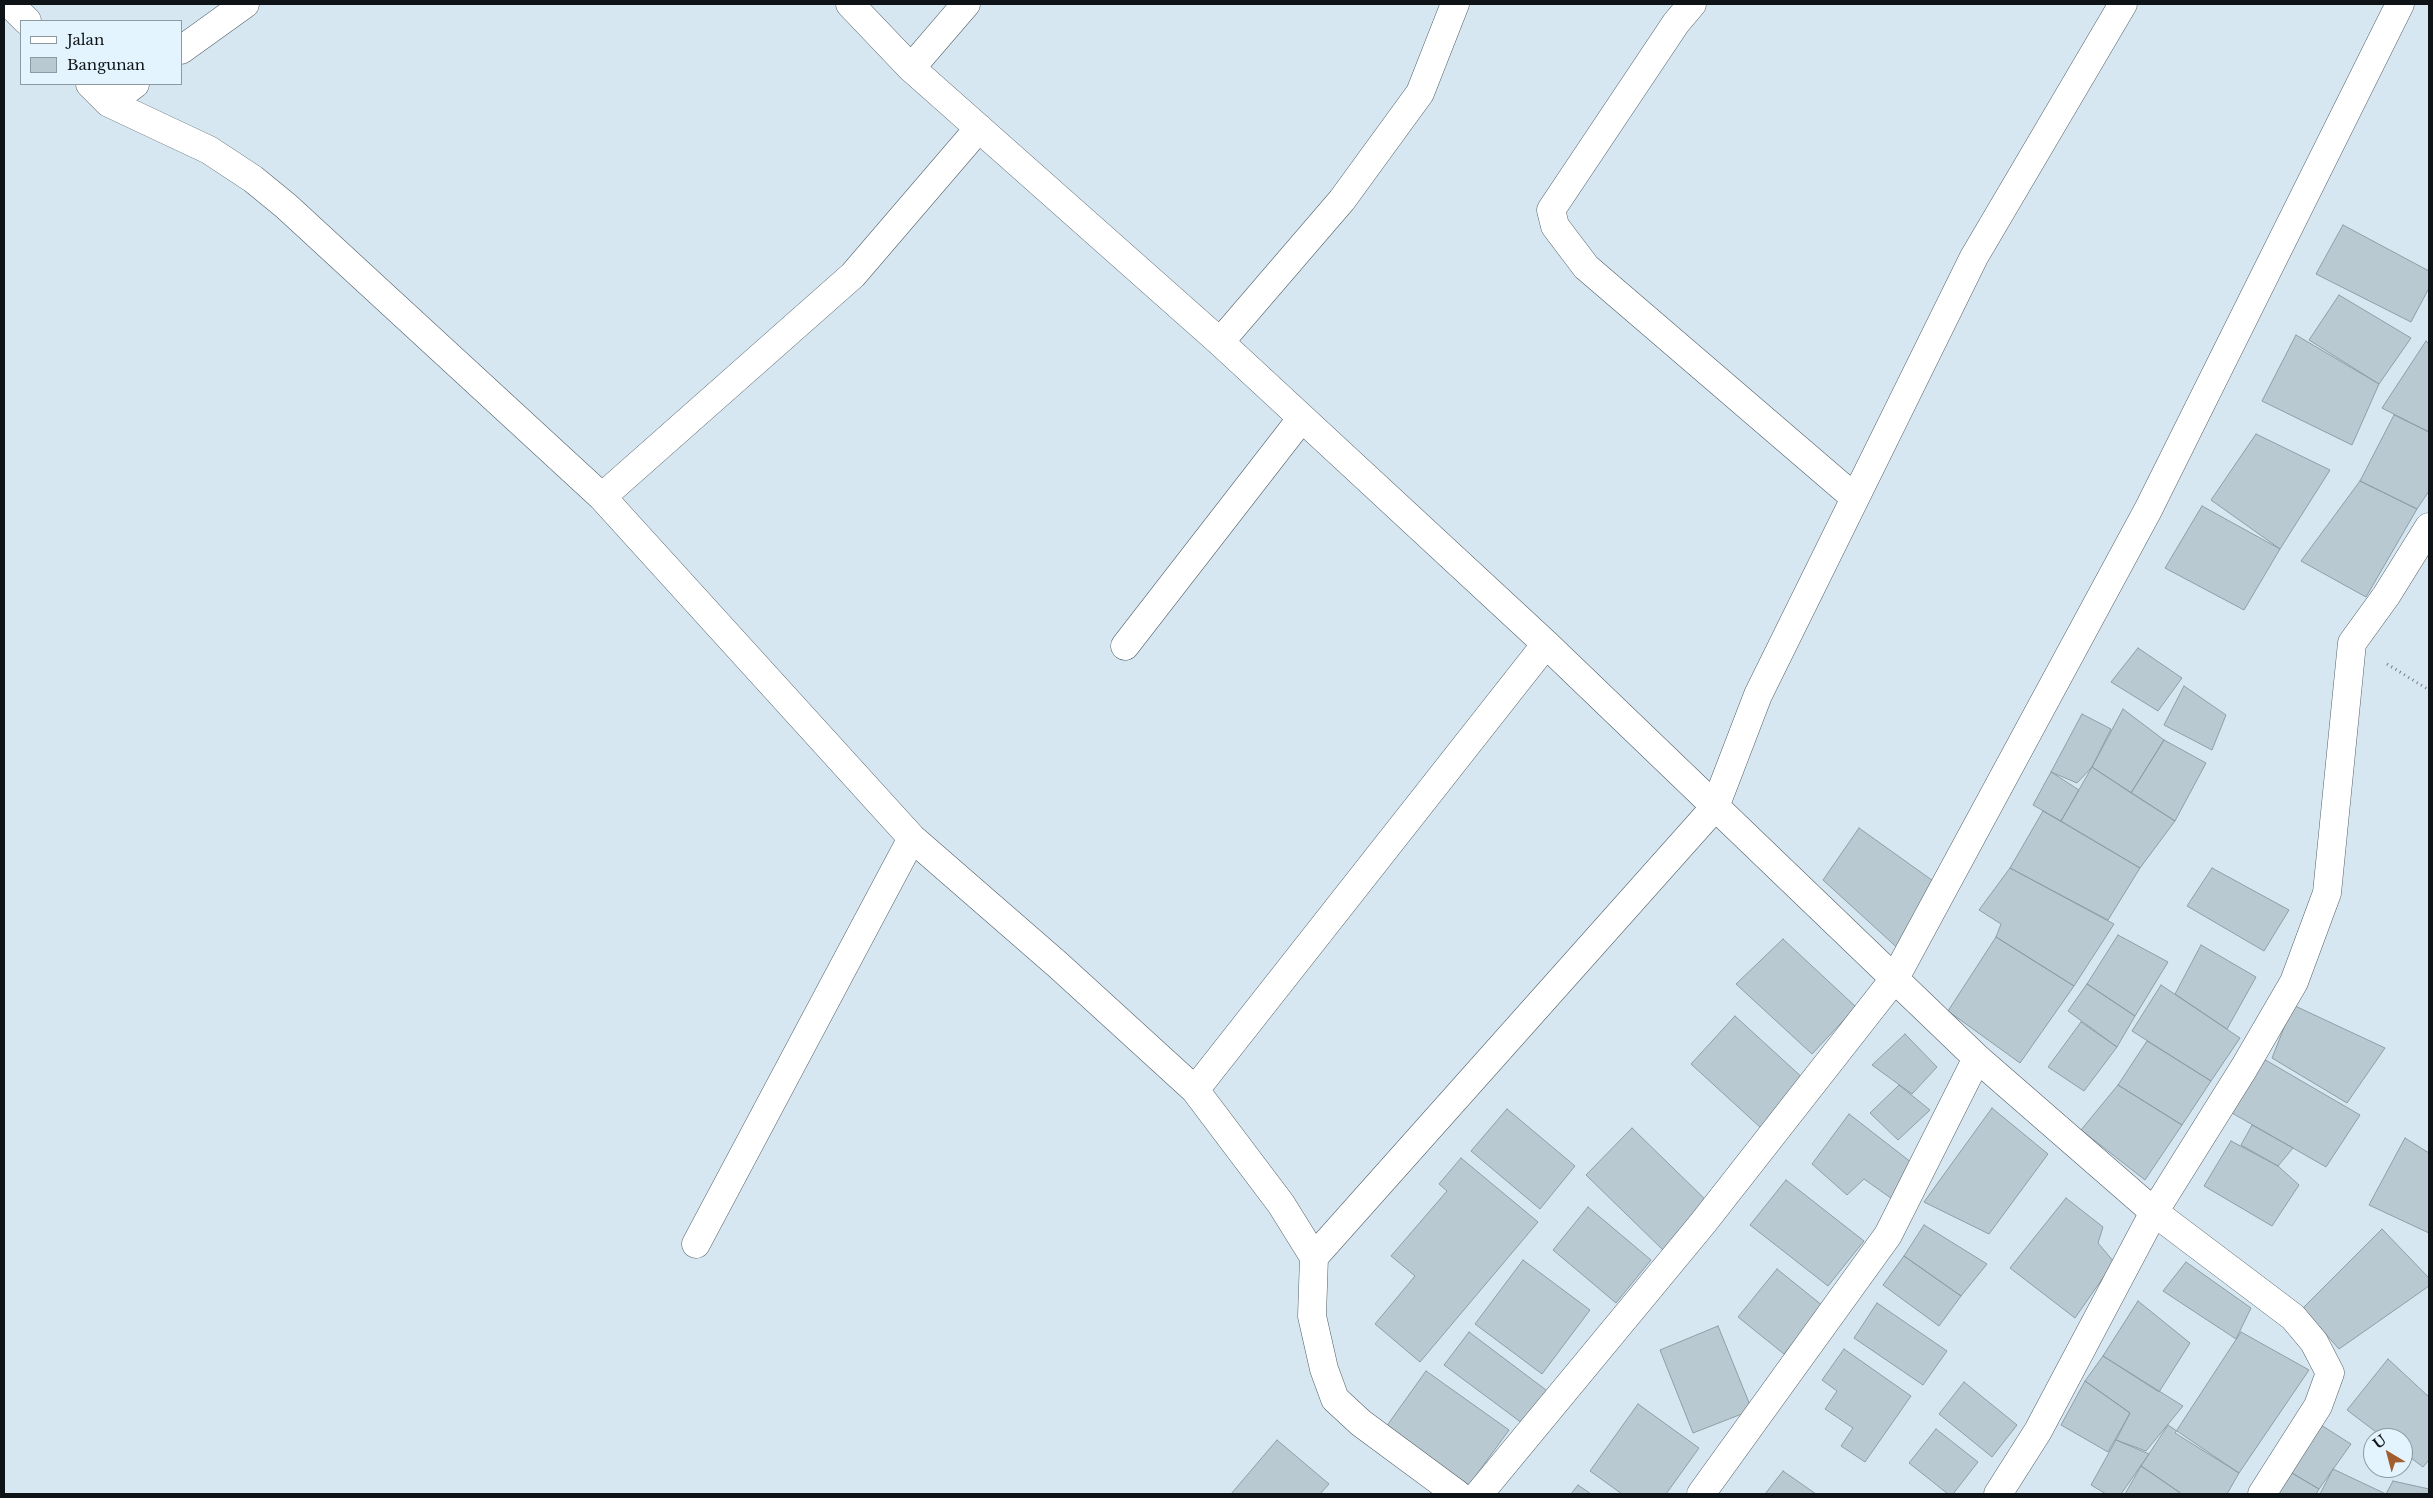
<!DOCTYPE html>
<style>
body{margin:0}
#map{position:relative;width:2433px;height:1498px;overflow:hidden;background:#d6e7f1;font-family:"Libre Baskerville",serif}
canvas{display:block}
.frame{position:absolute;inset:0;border:5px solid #0d1316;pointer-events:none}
.legend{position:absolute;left:20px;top:20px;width:162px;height:65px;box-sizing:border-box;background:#e3f4fe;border:1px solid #8d9aa1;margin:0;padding:6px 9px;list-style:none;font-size:15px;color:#0d1316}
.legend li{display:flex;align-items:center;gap:10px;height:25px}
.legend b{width:25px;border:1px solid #8d9aa1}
.north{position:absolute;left:2363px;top:1428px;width:50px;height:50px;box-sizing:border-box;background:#e3f4fe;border:1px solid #8d9aa1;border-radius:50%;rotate:323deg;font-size:14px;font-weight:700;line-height:20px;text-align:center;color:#0d1316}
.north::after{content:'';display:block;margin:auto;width:18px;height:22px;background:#a25e2e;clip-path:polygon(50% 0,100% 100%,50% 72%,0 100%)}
</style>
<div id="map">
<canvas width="2433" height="1498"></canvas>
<div class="frame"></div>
<ul class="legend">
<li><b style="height:6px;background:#fff"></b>Jalan</li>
<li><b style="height:14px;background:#b8c9d2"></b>Bangunan</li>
</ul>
<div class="north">U</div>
</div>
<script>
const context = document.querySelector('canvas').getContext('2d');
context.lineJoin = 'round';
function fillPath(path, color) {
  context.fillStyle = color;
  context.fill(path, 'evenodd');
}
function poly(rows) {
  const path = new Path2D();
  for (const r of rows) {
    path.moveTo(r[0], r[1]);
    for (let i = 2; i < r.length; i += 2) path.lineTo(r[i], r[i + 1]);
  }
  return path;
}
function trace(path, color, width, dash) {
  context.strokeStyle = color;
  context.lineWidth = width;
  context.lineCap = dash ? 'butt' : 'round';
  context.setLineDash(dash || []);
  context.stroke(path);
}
const building = poly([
 [2343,225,2429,271,2429,288,2411,322,2316,274,2343,225],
 [2339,295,2411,338,2379,384,2309,340,2339,295],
 [2296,335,2379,384,2352,445,2262,401,2296,335],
 [2426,341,2429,344,2429,432,2382,408,2426,341],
 [2394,415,2429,432,2429,491,2417,509,2360,481,2394,415],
 [2256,434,2330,470,2280,549,2211,500,2256,434],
 [2360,481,2417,509,2366,597,2301,561,2360,481],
 [2202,506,2280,549,2244,610,2165,568,2202,506],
 [2138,648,2182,678,2158,711,2111,682,2138,648],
 [2184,686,2226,715,2212,750,2164,725,2184,686],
 [2123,709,2164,740,2131,793,2092,767,2123,709],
 [2082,714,2111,729,2092,767,2077,783,2051,772,2082,714],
 [2164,740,2206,763,2175,821,2131,793,2164,740],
 [2092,767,2175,821,2140,868,2061,821,2092,767],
 [2051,772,2079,790,2061,821,2033,805,2051,772],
 [2043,811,2140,868,2108,920,2010,868,2043,811],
 [1859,828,1936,883,1903,953,1823,880,1859,828],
 [2010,868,2114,924,2074,986,1996,937,2001,924,1979,910,2010,868],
 [2212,868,2289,910,2264,951,2187,906,2212,868],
 [2118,935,2168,962,2135,1016,2087,984,2118,935],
 [1996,937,2074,986,2020,1063,1948,1011,1996,937],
 [1783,939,1856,1007,1812,1054,1736,984,1783,939],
 [2201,945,2256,977,2227,1029,2175,994,2201,945],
 [2087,984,2135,1016,2117,1047,2068,1011,2087,984],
 [2161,985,2240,1038,2211,1081,2132,1031,2161,985],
 [2293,1005,2385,1048,2347,1103,2272,1058,2293,1005],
 [1735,1016,1805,1080,1761,1128,1691,1064,1735,1016],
 [2081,1022,2117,1047,2084,1091,2048,1067,2081,1022],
 [1905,1034,1937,1067,1912,1094,1872,1065,1905,1034],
 [2147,1041,2211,1081,2182,1125,2118,1085,2147,1041],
 [2262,1058,2360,1115,2326,1167,2232,1113,2262,1058],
 [1899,1085,1930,1110,1898,1140,1870,1113,1899,1085],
 [2118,1085,2182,1125,2145,1180,2081,1130,2118,1085],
 [1992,1108,2048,1154,1989,1234,1924,1202,1992,1108],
 [1507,1109,1575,1166,1540,1209,1471,1151,1507,1109],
 [1849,1114,1916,1166,1895,1201,1864,1179,1847,1195,1812,1164,1849,1114],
 [2252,1125,2293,1148,2278,1166,2241,1145,2252,1125],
 [1632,1128,1711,1205,1665,1252,1586,1175,1632,1128],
 [2405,1138,2429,1153,2429,1233,2369,1205,2405,1138],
 [2231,1141,2278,1166,2299,1185,2272,1226,2204,1186,2231,1141],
 [1461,1158,1538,1222,1420,1362,1375,1324,1415,1276,1391,1256,1447,1191,1439,1184,1461,1158],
 [1786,1180,1864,1241,1828,1286,1750,1225,1786,1180],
 [2066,1198,2103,1227,2098,1243,2114,1262,2075,1318,2010,1268,2066,1198],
 [1588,1207,1651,1260,1616,1303,1553,1250,1588,1207],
 [1924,1225,1987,1264,1961,1296,1904,1256,1924,1225],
 [2382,1229,2429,1278,2429,1286,2339,1349,2303,1308,2382,1229],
 [1904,1256,1961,1296,1939,1326,1883,1285,1904,1256],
 [1523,1260,1590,1310,1542,1374,1475,1324,1523,1260],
 [2186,1262,2251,1308,2236,1339,2163,1291,2186,1262],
 [1777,1269,1823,1306,1784,1354,1738,1317,1777,1269],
 [2138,1301,2190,1343,2159,1392,2103,1356,2138,1301],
 [1877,1303,1947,1351,1923,1385,1854,1338,1877,1303],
 [1718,1326,1752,1410,1693,1433,1660,1350,1718,1326],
 [1469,1332,1550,1393,1526,1426,1444,1365,1469,1332],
 [2241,1332,2309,1370,2239,1473,2175,1433,2241,1332],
 [1844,1349,1911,1396,1865,1462,1841,1446,1853,1428,1825,1409,1837,1391,1822,1380,1844,1349],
 [2103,1356,2183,1406,2146,1451,2116,1440,2130,1413,2085,1381,2103,1356],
 [2388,1359,2429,1397,2429,1460,2423,1467,2403,1452,2403,1438,2384,1438,2347,1410,2388,1359],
 [1426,1371,1509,1430,1469,1485,1386,1427,1426,1371],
 [2085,1381,2130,1413,2108,1452,2061,1425,2085,1381],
 [1964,1382,2017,1425,1992,1457,1939,1414,1964,1382],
 [1638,1404,1699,1448,1666,1494,1622,1494,1590,1471,1638,1404],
 [2310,1418,2351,1444,2319,1489,2280,1466,2310,1418],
 [2168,1425,2239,1473,2227,1494,2182,1494,2141,1466,2168,1425],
 [1936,1429,1978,1462,1953,1494,1948,1494,1909,1463,1936,1429],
 [1277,1440,1329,1484,1320,1494,1231,1494,1277,1440],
 [2116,1440,2149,1454,2121,1494,2106,1494,2091,1485,2116,1440],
 [2141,1466,2179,1492,2178,1494,2125,1494,2141,1466],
 [2280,1466,2319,1489,2316,1494,2262,1494,2280,1466],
 [2333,1469,2386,1494,2320,1494,2333,1469],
 [1783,1471,1816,1494,1765,1494,1783,1471],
 [2393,1481,2429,1489,2429,1494,2386,1494,2393,1481],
 [1578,1485,1591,1494,1571,1494,1578,1485]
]);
fillPath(building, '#b8c9d2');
trace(building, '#8e9ea7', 1);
const minor = poly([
 [10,4,27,21],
 [850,4,911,68,1220,342,1546,644,1977,1058,2154,1212,2293,1317,2314,1342,2330,1373,2318,1406,2262,1494],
 [1692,4,1676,23,1551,210,1555,226,1586,267,1855,498],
 [181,50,245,4],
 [911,68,966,4],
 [90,84,109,103,209,150,253,179,286,206,602,497,912,838,1058,965,1195,1090,1281,1204,1314,1257,1312,1316,1324,1369,1335,1399,1361,1423,1457,1494],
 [109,103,135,84],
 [1220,342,1342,200,1420,93,1455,4],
 [602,497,853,275,979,128],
 [1125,646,1301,419],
 [1195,1090,1546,644],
 [696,1244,912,838],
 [1314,1257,1715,807,1758,695,1974,257,2123,4],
 [1479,1494,1703,1223,1895,978,2148,510,2400,4],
 [1701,1494,1888,1235,1977,1058],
 [1998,1494,2038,1431,2154,1212,2244,1068,2294,982,2327,893,2352,643,2386,596,2429,527]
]);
trace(minor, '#526068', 29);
trace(poly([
 [2387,664,2429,690]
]), '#717d83', 3, [1, 4]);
trace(minor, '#fff', 28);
</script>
